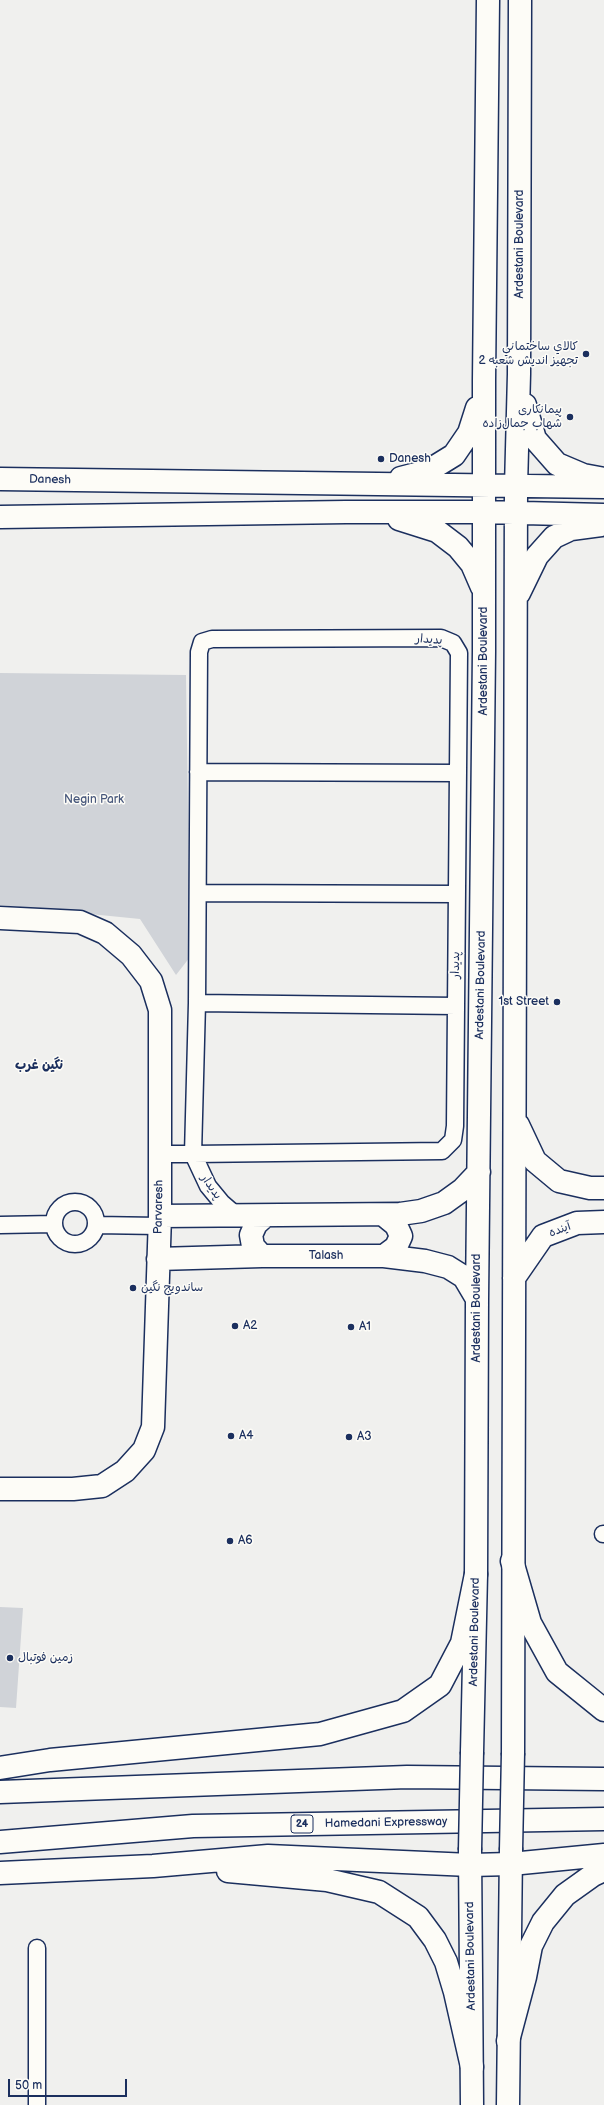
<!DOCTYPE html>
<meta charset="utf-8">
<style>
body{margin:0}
#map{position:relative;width:604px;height:2105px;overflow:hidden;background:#f0f0ee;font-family:"Balsamiq Sans",sans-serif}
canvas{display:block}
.scale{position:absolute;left:8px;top:2079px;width:119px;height:18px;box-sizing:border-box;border:2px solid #1b2f5e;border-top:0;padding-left:5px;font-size:12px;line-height:14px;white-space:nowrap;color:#1b2f5e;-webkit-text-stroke:3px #fdfcf7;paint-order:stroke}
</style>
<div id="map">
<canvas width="604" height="2105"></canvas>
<div class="scale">50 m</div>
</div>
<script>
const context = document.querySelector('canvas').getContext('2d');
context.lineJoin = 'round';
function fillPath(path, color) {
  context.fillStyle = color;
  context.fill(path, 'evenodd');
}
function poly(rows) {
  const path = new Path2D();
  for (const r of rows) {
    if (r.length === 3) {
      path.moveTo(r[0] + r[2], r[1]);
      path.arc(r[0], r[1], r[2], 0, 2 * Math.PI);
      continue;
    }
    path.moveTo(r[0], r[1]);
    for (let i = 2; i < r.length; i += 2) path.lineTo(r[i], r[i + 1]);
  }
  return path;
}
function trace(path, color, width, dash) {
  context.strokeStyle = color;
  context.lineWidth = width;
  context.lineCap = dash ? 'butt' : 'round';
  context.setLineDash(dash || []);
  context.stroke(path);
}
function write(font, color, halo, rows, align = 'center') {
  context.font = font + ' "Balsamiq Sans","Playpen Sans Arabic",sans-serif';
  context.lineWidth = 3;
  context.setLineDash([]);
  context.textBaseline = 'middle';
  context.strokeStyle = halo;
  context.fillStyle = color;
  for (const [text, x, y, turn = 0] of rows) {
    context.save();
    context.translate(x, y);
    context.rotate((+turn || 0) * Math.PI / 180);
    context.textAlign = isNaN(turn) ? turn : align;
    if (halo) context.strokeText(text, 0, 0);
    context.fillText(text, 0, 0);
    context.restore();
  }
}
fillPath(poly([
 [0,673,186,675,190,957,176,975,140,919,0,905],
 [0,1607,23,1608,16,1708,0,1707]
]), '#d0d3d8');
const street = poly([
 [198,772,458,773],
 [198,893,457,894],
 [197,1003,456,1006],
 [160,1154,193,1154,442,1151,453,1140,455,1126,459,653,453,643,441,638,212,639,202,642,199,652,197,1003,193,1154,208,1186,222,1203,237,1216],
 [75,1223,21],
 [0,1225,54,1224],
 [96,1225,159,1226],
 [603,1534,604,1534],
 [37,2105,37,1948]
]);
const secondary = poly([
 [525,405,535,439,557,464,583,475,604,479],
 [401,478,428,471,454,455,469,433,477,408],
 [0,479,604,487],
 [0,517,346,512,483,512,604,515],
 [399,519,437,531,458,547,472,564,482,587],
 [519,593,537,556,554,537,571,529,601,525],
 [0,918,80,922,105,933,131,955,151,981,160,1010,160,1216,153,1427,144,1450,125,1471,102,1486,73,1489,0,1489],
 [518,1125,535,1161,559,1181,590,1188,604,1188],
 [160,1216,400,1214,421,1211,444,1203,462,1190,479,1172],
 [262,1256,253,1246,251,1235,256,1224,265,1216],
 [384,1256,396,1247,401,1236,396,1225,385,1216],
 [158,1259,262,1256,384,1256,425,1261,448,1267,464,1277,477,1299],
 [514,1278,543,1236,577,1223,604,1222],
 [472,1752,476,1574,477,1299,484,651,484,380,488,0],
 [513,1753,516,487,519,374,520,0],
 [470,1850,472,2105],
 [508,2105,511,1850]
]);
const highway = poly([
 [512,1561,530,1623,557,1672,604,1710],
 [0,1768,50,1760,320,1734,403,1711,440,1685,462,1643,476,1574],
 [0,1792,407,1777,604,1779],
 [0,1842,193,1826,604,1819],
 [228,1871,327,1880,379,1892,418,1917,435,1940,446,1962,455,1992,472,2067],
 [0,1873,153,1866,268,1856,470,1865,511,1864,604,1855],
 [508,2041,525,1977,531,1946,543,1922,565,1895,593,1875,604,1870]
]);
trace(street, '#1b2f5e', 19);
trace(secondary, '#1b2f5e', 25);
trace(highway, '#1b2f5e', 25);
trace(street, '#fdfcf7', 16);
trace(secondary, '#fdfcf7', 22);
trace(highway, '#fdfcf7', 22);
const secondaryBridge = poly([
 [470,1850,472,1752],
 [511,1850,513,1753]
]);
trace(secondaryBridge, '#1b2f5e', 25, []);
trace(secondaryBridge, '#fdfcf7', 22);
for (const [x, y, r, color] of [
 [586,354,4,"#1b2f5e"],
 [570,417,4,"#1b2f5e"],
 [381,459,4,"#1b2f5e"],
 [557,1002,4,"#1b2f5e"],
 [133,1288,4,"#1b2f5e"],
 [235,1326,4,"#1b2f5e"],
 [351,1327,4,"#1b2f5e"],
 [231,1436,4,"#1b2f5e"],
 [349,1437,4,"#1b2f5e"],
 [230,1541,4,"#1b2f5e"],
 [10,1658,4,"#1b2f5e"]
]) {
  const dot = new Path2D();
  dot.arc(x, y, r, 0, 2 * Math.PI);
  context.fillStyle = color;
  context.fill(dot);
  trace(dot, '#fdfcf7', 1.5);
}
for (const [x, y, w] of [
 [302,1824,22]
]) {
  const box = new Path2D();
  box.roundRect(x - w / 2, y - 9, w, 18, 3);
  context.fillStyle = '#fdfcf7';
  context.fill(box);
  trace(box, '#1b2f5e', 1);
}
write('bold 11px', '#1b2f5e', null, [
 ["24",302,1824]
]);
write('12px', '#1b2f5e', '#fdfcf7', [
 ["Ardestani Boulevard",520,244,-90],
 ["Danesh",50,480,1],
 ["پدیدار",429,640,4],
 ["Ardestani Boulevard",484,661,-90],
 ["پدیدار",456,965,-89],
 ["Ardestani Boulevard",481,985,-89],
 ["پدیدار",211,1187,55],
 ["Parvaresh",159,1207,-89],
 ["آینده",560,1230,-20],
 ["Talash",326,1256],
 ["Ardestani Boulevard",477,1308,-90],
 ["Ardestani Boulevard",475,1632,-89],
 ["Hamedani Expressway",386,1823,-1],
 ["Ardestani Boulevard",471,1956,-91]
]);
write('12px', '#1b2f5e', '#fdfcf7', [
 ["كالاي ساختماني",578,347,"right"],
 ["تجهيز انديش شعبه 2",578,361,"right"],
 ["پیمانکاری",562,410,"right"],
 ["شهاب جمال‌زاده",562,424,"right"],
 ["Danesh",389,459],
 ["1st Street",549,1002,"right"],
 ["ساندویج نگین",141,1288],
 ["A2",243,1326],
 ["A1",359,1327],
 ["A4",239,1436],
 ["A3",357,1437],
 ["A6",238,1541],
 ["زمین فوتبال",18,1658]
], 'left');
write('12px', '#48587c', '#fdfcf7', [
 ["Negin Park",94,800]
]);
write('bold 13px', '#1b2f5e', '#fdfcf7', [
 ["نگین غرب",39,1066]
]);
</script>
